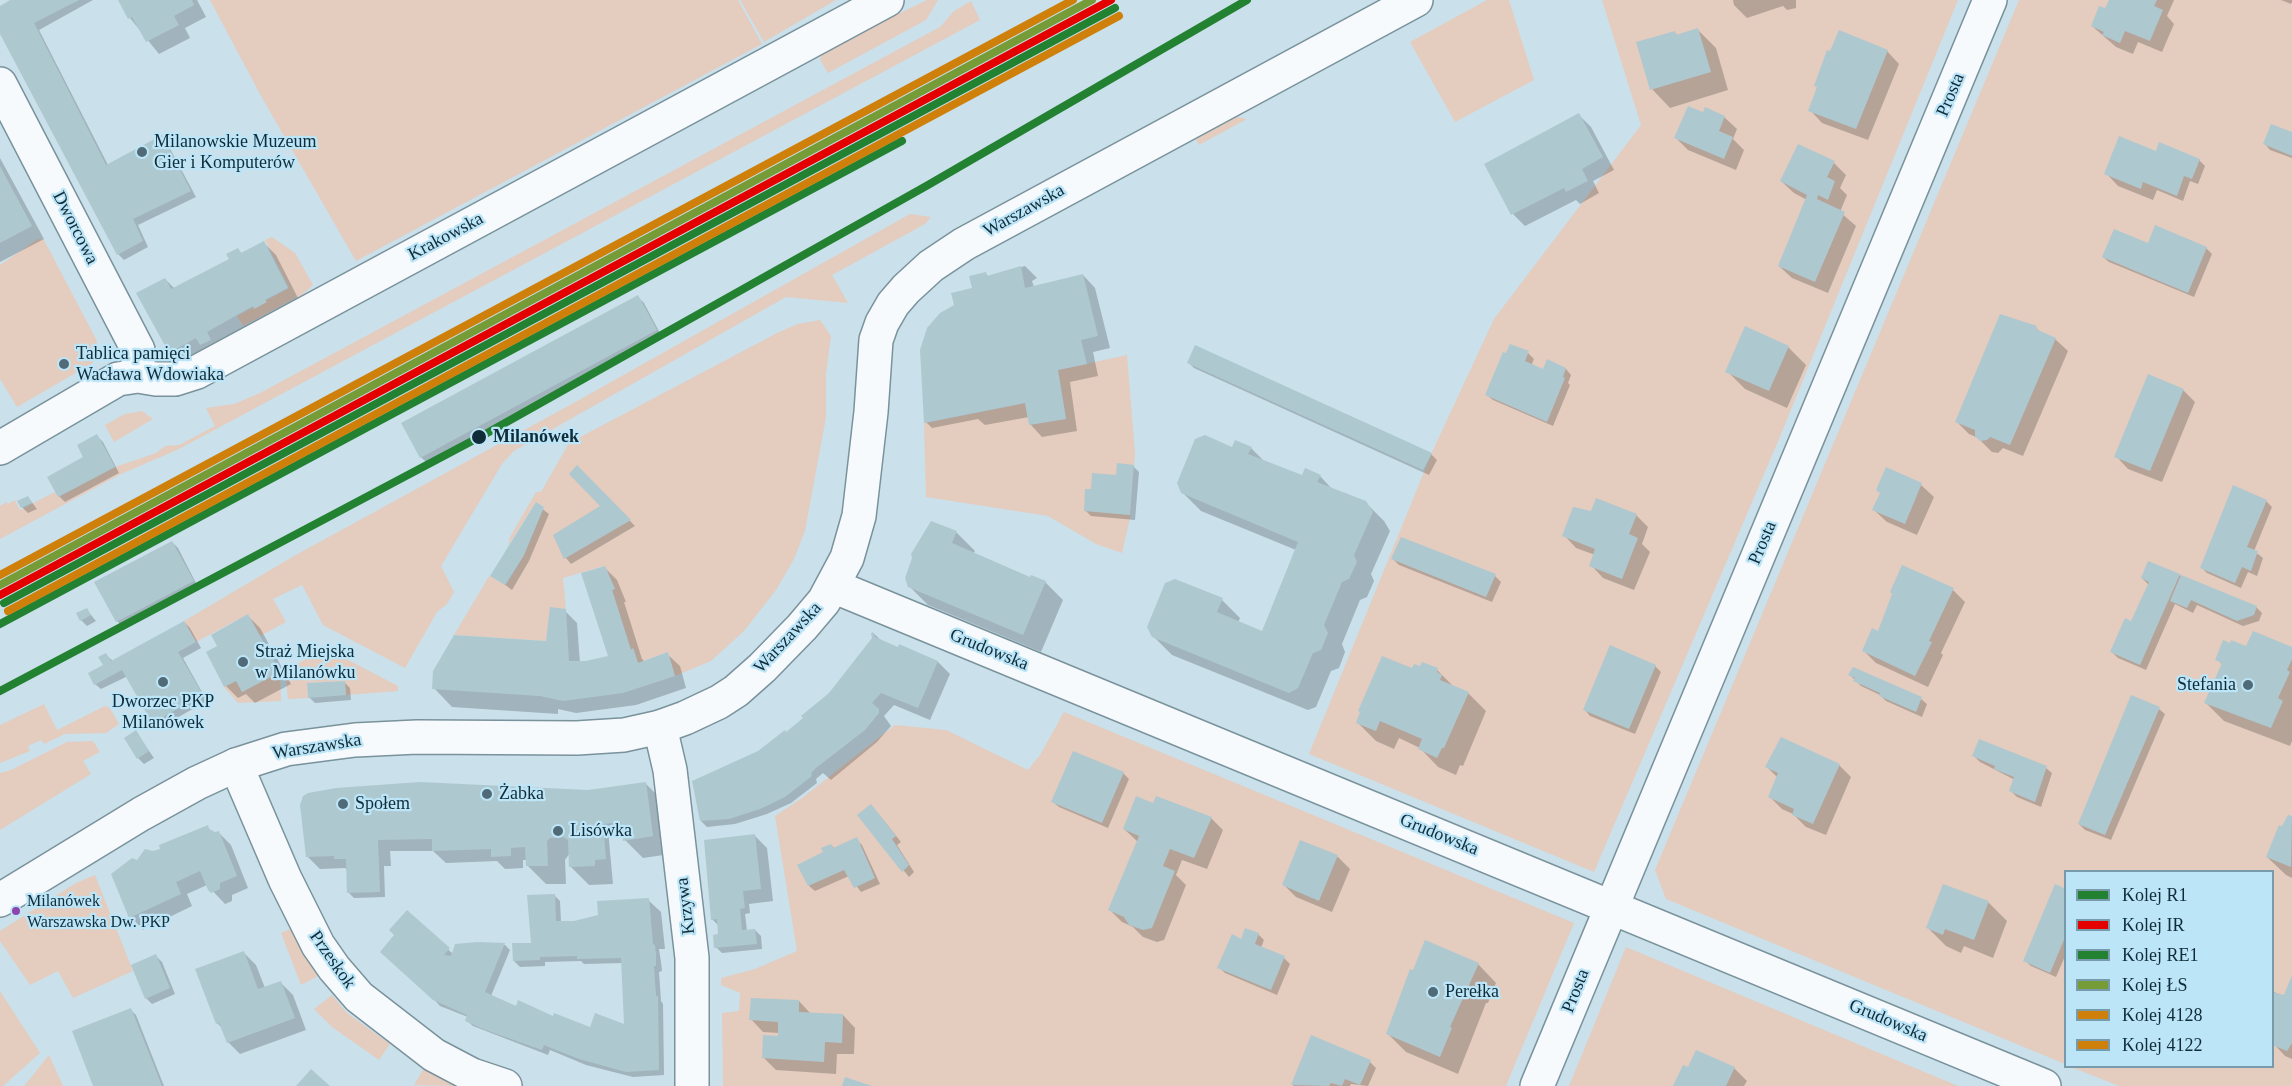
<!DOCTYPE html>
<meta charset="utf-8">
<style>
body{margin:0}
#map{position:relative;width:2292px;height:1086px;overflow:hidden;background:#cae0eb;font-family:"Times New Roman",serif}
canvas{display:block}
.legend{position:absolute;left:2064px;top:870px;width:210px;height:198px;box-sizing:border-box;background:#bde5f8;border:2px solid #779bab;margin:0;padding:8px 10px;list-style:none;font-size:18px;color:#0f2c38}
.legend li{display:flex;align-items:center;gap:12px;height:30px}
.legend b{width:30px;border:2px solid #779bab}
</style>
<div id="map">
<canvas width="2292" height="1086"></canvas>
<ul class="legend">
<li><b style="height:8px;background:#238132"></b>Kolej R1</li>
<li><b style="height:8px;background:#e50000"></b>Kolej IR</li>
<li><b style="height:8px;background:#238132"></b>Kolej RE1</li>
<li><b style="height:8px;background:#769c38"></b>Kolej ŁS</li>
<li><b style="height:8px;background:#cf800b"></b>Kolej 4128</li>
<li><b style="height:8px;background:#cf800b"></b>Kolej 4122</li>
</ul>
</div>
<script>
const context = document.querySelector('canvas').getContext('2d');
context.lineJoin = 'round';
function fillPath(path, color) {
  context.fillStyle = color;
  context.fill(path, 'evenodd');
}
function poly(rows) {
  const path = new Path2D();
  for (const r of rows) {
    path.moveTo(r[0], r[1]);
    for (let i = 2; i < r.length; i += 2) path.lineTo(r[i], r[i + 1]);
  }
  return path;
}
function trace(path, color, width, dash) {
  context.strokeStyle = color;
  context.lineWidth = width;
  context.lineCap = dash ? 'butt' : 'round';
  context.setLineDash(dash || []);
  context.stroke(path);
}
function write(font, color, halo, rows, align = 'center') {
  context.font = font + ' "Times New Roman",serif';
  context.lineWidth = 4.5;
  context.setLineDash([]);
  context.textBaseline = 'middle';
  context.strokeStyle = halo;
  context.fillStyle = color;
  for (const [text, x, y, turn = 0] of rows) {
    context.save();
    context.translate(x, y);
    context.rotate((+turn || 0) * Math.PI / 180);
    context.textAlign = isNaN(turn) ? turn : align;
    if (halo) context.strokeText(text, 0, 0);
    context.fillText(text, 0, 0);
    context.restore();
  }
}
fillPath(poly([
 [210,0,738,0,762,44,356,261,261,96],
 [740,0,836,0,764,42],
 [927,0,938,0,926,20,828,73,820,60,822,51],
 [1487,0,1509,0,1534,80,1455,122,1410,42],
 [1602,0,1958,0,1779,439,1594,872,1309,754,1433,450,1494,319,1641,125],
 [2019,0,2292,0,2292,1086,2119,1086,2071,1067,2272,1066,2272,872,2066,872,2065,1064,1666,899,1655,870],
 [971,1,980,20,177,450,121,474,0,539,0,506,6,502,8,504,15,500,20,510,55,492,58,497,115,467,156,453,165,446,179,445,215,426,206,408,234,404,260,393,940,27,954,11],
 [1233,116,1247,119,1199,145,1195,137],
 [910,214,931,217,925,224,832,275,848,303,786,297,514,451,502,464,441,566,454,592,447,604,437,612,405,668,323,625,302,585,273,599,286,622,260,636,248,614,196,642,184,621,294,556,579,400],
 [272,237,295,253,313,285,303,294,243,326,237,316,289,288,265,240],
 [38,239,44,240,97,341,93,363,17,407,0,379,0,265],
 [820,320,831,336,826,374,826,417,805,531,794,559,776,590,744,631,711,661,675,676,668,652,638,663,634,649,631,650,612,590,614,589,604,566,563,578,566,609,546,641,454,635,488,578,490,576,506,585,524,555,544,507,536,502,508,546,510,537,536,492,541,492,569,443,779,332,798,324],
 [1127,355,1135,453,1130,518,1122,553,1096,544,1048,516,926,497,924,423,1025,403,1029,425,1066,418,1058,370],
 [142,411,153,419,114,442,105,425,125,414],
 [325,648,398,686,398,691,346,695,344,681,307,683,308,698,288,699,285,671],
 [280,672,281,701,238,703,224,687,236,681,242,692],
 [44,704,57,730,105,706,109,707,119,724,106,733,65,734,44,744,41,740,28,746,30,751,0,763,0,725],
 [1064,712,1574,923,1506,1086,723,1086,722,1013,739,1011,740,993,721,985,721,978,755,969,797,951,775,816,802,798,895,725,946,730,1028,770,1040,755],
 [93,741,100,752,83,761,91,774,0,830,0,773,11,770,67,742],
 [95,875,133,971,73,998,58,971,30,985,0,941,0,931,76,883],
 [293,928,320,975,301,985,281,933],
 [1626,947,1958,1086,1569,1086],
 [0,991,40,1053,3,1086,0,1086],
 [332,995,347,1013,390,1044,379,1060,332,1027,314,1009],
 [49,1055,63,1086,23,1086,25,1085],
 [424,1068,460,1086,414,1085]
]), '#e4ccbf');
fillPath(poly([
 [14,0,93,0,39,30,108,165,162,137,167,143,196,197,138,225,148,247,124,260,118,254,0,31,0,7],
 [120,0,197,0,206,17,185,28,190,38,159,54,130,18],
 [1733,0,1796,0,1796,8,1787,10,1783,6,1747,18,1734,5],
 [2111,0,2174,0,2167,16,2174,24,2162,52,2138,42,2133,54,2116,47,2092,26,2106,10],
 [2281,0,2292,0,2292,2,2291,4],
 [1698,30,1716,48,1728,90,1670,108,1652,89,1674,32,1678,36],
 [1887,51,1899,64,1868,140,1822,123,1810,110,1818,88,1815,85],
 [1704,114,1724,117,1737,129,1733,139,1744,150,1736,170,1688,150,1676,138],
 [1579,115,1591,127,1614,170,1593,181,1599,193,1580,204,1576,200,1525,226,1513,214],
 [2292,134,2292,158,2270,150,2265,144],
 [2155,152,2199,160,2205,166,2198,184,2190,181,2183,201,2157,190,2153,200,2118,186,2106,173],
 [0,158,44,239,0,262],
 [1834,163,1846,175,1840,188,1847,195,1840,212,1856,226,1828,293,1792,278,1779,266,1807,200,1794,193,1781,181],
 [264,243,276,255,299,300,182,364,170,352,165,279,175,289,231,260,238,249,242,254],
 [2148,244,2206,248,2212,254,2194,297,2109,262,2103,257],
 [1025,266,1037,278,1032,281,1034,287,1083,275,1095,288,1110,348,1093,352,1098,376,1070,382,1077,431,1042,437,1030,424,1029,417,985,425,978,419,932,428,926,422,956,305,986,274,989,277],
 [638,297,644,303,662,337,427,463,421,457],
 [2036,328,2041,333,2055,339,2068,351,2023,456,2003,448,1998,453,1992,452,1978,438,1969,434,1956,421],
 [1788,347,1806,365,1787,408,1745,389,1727,371],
 [1528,353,1534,359,1531,366,1544,371,1548,361,1566,369,1571,375,1568,383,1570,385,1553,426,1493,400,1487,395],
 [1188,362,1431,454,1437,460,1429,475,1194,368],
 [2183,390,2195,402,2162,482,2128,469,2116,456],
 [97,436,103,442,119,473,65,502,59,496,86,458],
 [1251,448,1265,462,1303,477,1320,476,1333,490,1365,502,1384,521,1390,531,1371,574,1374,581,1367,597,1360,600,1342,644,1345,652,1339,668,1331,671,1316,707,1308,710,1172,655,1153,636,1222,600,1240,618,1238,623,1263,633,1296,550,1201,511,1182,492,1233,449],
 [1133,466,1139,472,1135,520,1091,516,1085,510,1092,491],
 [577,467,635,526,571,564,566,558,602,506],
 [1886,469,1921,485,1934,497,1917,535,1887,522,1874,510,1881,494],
 [28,497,37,509,28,513,22,507],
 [2266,501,2272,507,2254,551,2263,558,2257,576,2248,572,2241,588,2207,573,2201,567],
 [536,504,549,514,529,561,512,590,492,575],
 [1592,513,1636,515,1648,527,1642,544,1650,552,1634,590,1603,578,1591,565,1595,555,1576,548,1564,535],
 [956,532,975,551,973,554,1031,579,1045,582,1063,600,1041,652,928,605,909,586],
 [172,542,178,548,198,587,123,627,117,621,96,583],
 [1393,559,1495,576,1501,582,1492,602,1399,565],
 [604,567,617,580,626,602,624,602,642,659,645,662,667,654,680,666,686,688,636,705,576,713,558,709,558,714,452,707,434,688,547,643,565,611,577,623,580,663,610,657],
 [2179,575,2256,607,2262,613,2259,621,2243,626,2197,605,2193,613,2175,604,2146,670,2118,658,2112,652,2132,623,2149,585,2142,578],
 [1953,590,1965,602,1941,653,1943,655,1928,687,1876,663,1864,651,1878,633],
 [87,610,96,621,87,626,81,620],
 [248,616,260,628,291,684,255,703,246,694,238,698,226,686,219,646],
 [184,622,190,628,201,648,183,658,207,701,159,728,154,722,128,676,101,689,95,684,105,666,106,655,113,661],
 [872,632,883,642,938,662,950,674,930,720,894,705,884,716,891,726,877,742,831,780,823,773,816,779,817,783,791,803,767,814,735,824,707,827,701,821,758,753,785,735,830,694,874,638],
 [2247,648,2292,649,2292,741,2290,746,2224,721,2206,703,2223,665,2217,659],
 [1655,666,1661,672,1635,734,1590,716,1585,710],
 [1413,670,1437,670,1455,688,1468,693,1486,711,1463,766,1460,765,1456,775,1438,767,1420,748,1399,738,1394,749,1376,741,1358,723],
 [1850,675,1921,699,1927,704,1922,717,1886,701,1880,695,1861,686],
 [344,682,350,688,351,700,315,703,309,697],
 [2159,709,2165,714,2111,840,2085,830,2079,824],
 [136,732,154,758,144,764,138,758],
 [1974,756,2046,768,2052,773,2041,807,2017,797,2011,791,2015,780,1980,762],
 [1839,765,1851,777,1826,835,1806,827,1793,814,1782,809,1770,797,1778,778,1767,767],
 [1123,773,1129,779,1108,828,1059,807,1053,802],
 [646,784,664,802,670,854,643,858,625,840,623,828,608,830,613,884,589,885,571,867,570,853,565,860,566,884,546,884,528,866,527,860,523,860,523,868,505,869,497,861,446,863,433,851,390,851,391,866,384,866,385,897,354,898,348,892,347,870,345,868,320,869,307,856,588,791],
 [1153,805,1211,818,1223,830,1207,869,1182,860,1176,875,1186,885,1164,940,1157,942,1143,937,1133,927,1122,922,1110,910,1138,842,1124,829],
 [877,812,901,842,897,845,914,872,909,877,859,815],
 [2288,817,2292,818,2292,878,2286,875,2267,857],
 [207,827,214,833,219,833,231,845,248,888,232,895,232,901,225,904,207,885,187,894,192,906,143,930,131,917,138,861],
 [755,836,767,848,773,901,749,904,750,913,745,914,747,931,755,930,761,936,762,949,722,953,716,947,720,935,719,926,712,919],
 [856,839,862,845,880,884,861,892,849,876,815,891,809,886,831,845,835,849],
 [1301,842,1338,857,1350,869,1332,912,1296,897,1283,884],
 [1944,886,1989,903,2007,921,1993,958,1964,946,1961,953,1946,946,1928,928],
 [2066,890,2066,954,2056,977,2031,966,2025,961],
 [554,895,560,901,561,922,574,922,599,916,648,900,661,912,665,949,659,949,661,962,662,971,659,972,661,1001,663,1004,664,1075,633,1077,586,1065,550,1050,548,1055,473,1026,467,1021,468,1017,440,1006,431,996,396,935,407,912,453,954,477,944,505,945,510,950,491,996,516,1008,591,1029,625,1027,623,963,584,964,581,961,545,962,545,966,520,967,514,961,532,944],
 [1258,934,1264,940,1261,948,1284,958,1290,964,1277,995,1225,973,1219,967,1242,941],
 [244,953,256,965,265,988,281,983,293,995,306,1030,240,1054,228,1042,224,1030,217,1023],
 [156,956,162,962,175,994,152,1004,146,998],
 [1478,964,1496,983,1488,1003,1486,1003,1458,1074,1406,1052,1388,1034,1414,972],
 [2292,979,2292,1059,2285,1056,2272,1042,2272,996,2274,992,2285,997],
 [799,1001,811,1014,843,1015,855,1028,854,1054,837,1054,836,1074,776,1070,764,1058,779,1038,779,1033,763,1032,751,1019],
 [130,1009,136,1015,164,1086,95,1086],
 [1312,1037,1370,1062,1376,1068,1368,1086,1351,1084,1350,1086,1293,1086],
 [1734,1068,1747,1081,1744,1086,1675,1086]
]), '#0003');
fillPath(poly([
 [10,0,79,0,34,23,106,165,162,135,191,191,133,219,143,241,117,255,0,34,0,6],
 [118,0,192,0,194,5,174,16,179,25,146,42,132,17,128,19],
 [2109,0,2157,0,2154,6,2163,10,2150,41,2125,31,2120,43,2102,35,2104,32,2091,26,2099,6,2105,8],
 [1698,28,1711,72,1650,90,1636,42,1675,31,1676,35],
 [1839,30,1888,50,1856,129,1808,111,1817,87,1814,86,1827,50,1830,51],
 [1688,106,1703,112,1705,107,1725,116,1719,131,1733,137,1724,159,1674,138],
 [1579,113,1603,157,1582,169,1588,181,1566,192,1564,188,1511,215,1484,164],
 [2271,124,2292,132,2292,156,2263,144],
 [2119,136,2156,151,2159,142,2200,159,2192,179,2184,176,2177,196,2143,182,2141,189,2104,174],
 [1798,144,1835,161,1827,177,1835,181,1828,200,1818,195,1817,199,1845,212,1815,282,1778,266,1807,195,1780,181],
 [0,166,32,226,0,243],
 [2155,225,2207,247,2188,293,2102,257,2114,229,2148,243],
 [264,241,288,288,265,300,267,302,254,309,253,306,207,332,211,340,200,345,196,338,169,353,136,293,165,278,171,289,229,259,226,254,238,248,241,253],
 [1021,266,1025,288,1083,274,1098,336,1081,340,1087,364,1058,370,1066,419,1029,425,1025,403,924,423,920,350,927,328,940,313,954,305,951,293,972,288,969,276,986,272,987,276],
 [638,295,657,330,420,458,401,423],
 [2000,314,2037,326,2036,329,2056,338,2010,445,1990,437,1987,440,1980,441,1975,436,1975,430,1955,422],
 [1745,326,1789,346,1769,391,1725,372],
 [1510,344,1529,351,1525,361,1543,369,1547,359,1566,368,1563,377,1565,378,1547,422,1485,395,1503,352,1506,353],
 [1195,345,1432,453,1423,470,1187,363],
 [2148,374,2184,389,2150,471,2114,457],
 [97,434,115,467,58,497,47,477,83,457,77,445],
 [1205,435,1232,447,1235,440,1252,447,1248,454,1302,475,1305,468,1321,475,1317,482,1366,501,1373,512,1354,555,1357,562,1349,579,1342,582,1324,625,1328,633,1321,650,1313,653,1298,688,1289,693,1152,637,1147,627,1165,583,1175,579,1223,598,1217,612,1262,631,1298,542,1181,493,1177,483,1195,439],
 [1117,463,1134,465,1130,515,1084,511,1085,489,1091,489,1092,473,1116,475],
 [577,465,631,520,564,559,553,535,600,506,569,474],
 [1886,467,1922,483,1905,524,1872,510,1880,493,1876,490],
 [2233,485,2267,500,2247,547,2258,551,2251,571,2242,567,2235,583,2200,568],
 [28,496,32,503,21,508,17,501],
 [1596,498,1637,514,1629,534,1638,538,1622,579,1589,566,1595,549,1562,536,1573,507,1591,511],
 [536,502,544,507,524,555,505,585,490,576],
 [931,521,957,531,952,543,1030,577,1031,575,1046,581,1023,635,908,587,905,578,912,558,911,554],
 [1401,537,1496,574,1486,597,1391,559],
 [172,541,194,581,116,622,94,582],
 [2148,561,2180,574,2140,665,2110,652,2125,618,2131,621,2149,582,2141,578],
 [1902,565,1954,588,1929,641,1932,642,1915,676,1862,651,1872,628,1878,631,1892,594,1890,592],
 [605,566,615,589,612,590,631,650,633,648,638,663,668,652,675,676,623,693,563,701,540,696,432,689,433,671,454,635,546,641,550,607,566,609,569,661,586,661,608,656,581,573],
 [2181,575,2257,606,2254,615,2237,621,2191,600,2187,608,2170,601],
 [87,608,91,615,80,621,76,613],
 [248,614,280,672,242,692,236,681,224,687,206,652,217,646,211,635],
 [184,621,196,642,178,652,203,695,152,723,122,670,94,685,88,673,103,665,98,657,106,653,111,661],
 [2253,631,2292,647,2292,659,2287,670,2290,672,2278,698,2283,701,2271,728,2204,703,2222,663,2215,660,2223,640,2230,643,2231,640,2246,646],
 [871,633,874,633,875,637,898,647,899,644,938,661,918,708,881,693,872,703,879,709,879,713,865,730,816,768,811,773,812,776,785,797,760,809,729,819,700,821,692,781,758,751,785,730,786,732,803,718,801,716,829,693,872,638],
 [1610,645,1656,665,1629,729,1583,710],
 [1382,656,1412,668,1414,664,1420,666,1422,662,1438,668,1437,672,1442,675,1440,680,1469,692,1444,748,1442,748,1437,758,1418,749,1422,739,1380,721,1376,731,1356,723,1360,712,1358,711],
 [1853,667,1922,697,1916,712,1879,696,1880,693,1853,681,1855,678,1848,675],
 [345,681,346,695,308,698,307,683],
 [2131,695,2160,707,2105,835,2078,824],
 [136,730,149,751,137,759,124,738],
 [1781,737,1840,764,1813,824,1792,815,1794,809,1768,797,1778,773,1765,767],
 [1979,739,2047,766,2035,802,2009,791,2014,777,1994,769,1995,766,1972,756],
 [1073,751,1124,772,1102,823,1051,802],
 [420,782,588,790,646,782,653,836,623,841,621,822,603,824,606,859,595,860,595,866,569,867,568,840,563,837,550,838,547,841,548,866,526,866,525,847,511,848,511,856,491,857,491,849,432,851,432,839,378,840,380,892,347,893,346,859,334,859,334,856,306,857,300,805,303,796,308,793,336,788],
 [1136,796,1153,803,1156,796,1212,817,1194,858,1170,849,1163,866,1175,871,1152,928,1143,930,1129,925,1124,917,1108,910,1139,836,1123,829],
 [871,804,896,836,892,839,909,865,902,872,857,815],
 [2288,815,2292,816,2291,867,2266,857,2279,825,2282,826],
 [208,825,209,829,215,832,219,831,237,876,220,883,220,889,211,893,208,890,200,871,176,882,181,894,129,918,111,874,132,858,137,860,145,849,153,851,160,849,159,845],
 [755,834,761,889,743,891,745,908,740,909,742,930,755,929,757,944,714,948,713,935,718,934,717,919,711,920,704,840],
 [857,837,875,878,854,888,844,870,808,886,797,865,823,852,821,848,831,844,833,848],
 [1300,840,1338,855,1319,901,1282,885],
 [1943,884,1989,901,1974,940,1945,929,1943,935,1926,928],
 [2055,884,2066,889,2066,935,2050,973,2023,961],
 [555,894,556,921,574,921,598,915,597,901,649,898,653,944,655,945,656,955,656,966,654,966,656,996,658,996,659,1070,626,1072,579,1059,544,1045,542,1050,483,1029,465,1021,467,1015,433,1000,380,952,394,935,389,930,407,910,450,948,444,955,451,956,455,944,477,942,505,943,485,992,516,1006,518,1000,553,1016,554,1013,590,1027,595,1013,624,1024,621,958,577,959,577,956,540,957,540,960,513,961,512,943,531,943,527,895],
 [1245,928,1259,933,1255,944,1285,956,1271,990,1217,968,1232,934,1241,939],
 [1425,940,1479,963,1450,1027,1452,1028,1440,1057,1386,1034,1410,969,1413,970],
 [244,951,258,989,281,981,295,1018,227,1043,219,1023,216,1024,195,969],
 [156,954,170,988,145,999,131,965],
 [2292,975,2292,1043,2287,1051,2272,1045,2274,1037,2272,1036,2272,992,2284,995],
 [751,998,799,1000,799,1012,843,1014,842,1043,825,1042,824,1062,762,1058,763,1035,778,1036,778,1022,749,1020],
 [131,1008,162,1086,93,1086,72,1031],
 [1311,1035,1371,1060,1360,1085,1345,1079,1342,1086,1331,1083,1329,1086,1291,1085],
 [1696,1050,1735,1067,1726,1086,1673,1086,1683,1065,1688,1067],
 [311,1069,330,1086,296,1086],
 [845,1077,872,1086,842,1086]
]), '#aec8d0');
const street = poly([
 [0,84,138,350,138,376],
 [0,448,118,379,138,376,156,379,175,379,197,372,887,0],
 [833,586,2044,1086],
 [660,727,670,770,692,958,692,1086],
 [236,765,285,879,318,945,334,968,359,997,434,1055,472,1075,505,1086],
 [1537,1086,1990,0]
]);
const secondary = poly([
 [0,900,141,814,197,783,236,765,286,749,355,740,417,737,577,738,624,735,660,727,685,718,719,702,736,691,762,668,802,627,824,601,847,558,859,516,871,412,876,340,882,323,893,304,906,289,931,266,964,244,1416,0]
]);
trace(street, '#79929c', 36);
trace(secondary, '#79929c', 36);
trace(street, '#f7fafc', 33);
trace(secondary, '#f7fafc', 33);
trace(poly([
 [0,624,902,141],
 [0,691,489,432,928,185,1247,0]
]), '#238132', 8);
trace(poly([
 [0,595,1111,0]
]), '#e50000', 8);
trace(poly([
 [4,603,1115,8]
]), '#238132', 8);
trace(poly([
 [0,585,1092,0]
]), '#769c38', 8);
trace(poly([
 [8,611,1119,16]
]), '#cf800b', 8);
trace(poly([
 [0,575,1073,0]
]), '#cf800b', 8);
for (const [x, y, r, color] of [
 [142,152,6,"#506b77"],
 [64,364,6,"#506b77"],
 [479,437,8,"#0f2c38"],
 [243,662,6,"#506b77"],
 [163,682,6,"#506b77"],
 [2248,685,6,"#506b77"],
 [487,794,6,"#506b77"],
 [343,804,6,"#506b77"],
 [558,831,6,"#506b77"],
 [16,911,5,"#8e44ad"],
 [1433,992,6,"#506b77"]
]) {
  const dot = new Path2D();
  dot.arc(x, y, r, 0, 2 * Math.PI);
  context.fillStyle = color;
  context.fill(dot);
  trace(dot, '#bde5f8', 2);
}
write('16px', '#0f2c38', '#bde5f8', [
 ["Milanówek",27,902],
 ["Warszawska Dw. PKP",27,923]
], 'left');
write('18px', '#0f2c38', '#bde5f8', [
 ["Prosta",1951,95,-67],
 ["Warszawska",1024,211,-29],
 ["Dworcowa",75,228,63],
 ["Krakowska",446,237,-28],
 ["Prosta",1763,543,-67],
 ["Warszawska",788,638,-47],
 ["Grudowska",989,650,22],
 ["Warszawska",317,747,-9],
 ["Grudowska",1439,835,22],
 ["Krzywa",686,906,-97],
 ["Przeskok",332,960,55],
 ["Prosta",1576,991,-68],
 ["Grudowska",1888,1021,23]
]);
write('18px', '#0f2c38', '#bde5f8', [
 ["Milanowskie Muzeum",154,142],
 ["Gier i Komputerów",154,163],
 ["Tablica pamięci",76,354],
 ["Wacława Wdowiaka",76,375],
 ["Straż Miejska",255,652],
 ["w Milanówku",255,673],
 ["Stefania",2236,685,"right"],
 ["Dworzec PKP",163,702,"center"],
 ["Milanówek",163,723,"center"],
 ["Żabka",499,794],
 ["Społem",355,804],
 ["Lisówka",570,831],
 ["Perełka",1445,992]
], 'left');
write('bold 18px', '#0f2c38', '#bde5f8', [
 ["Milanówek",493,437]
], 'left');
</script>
